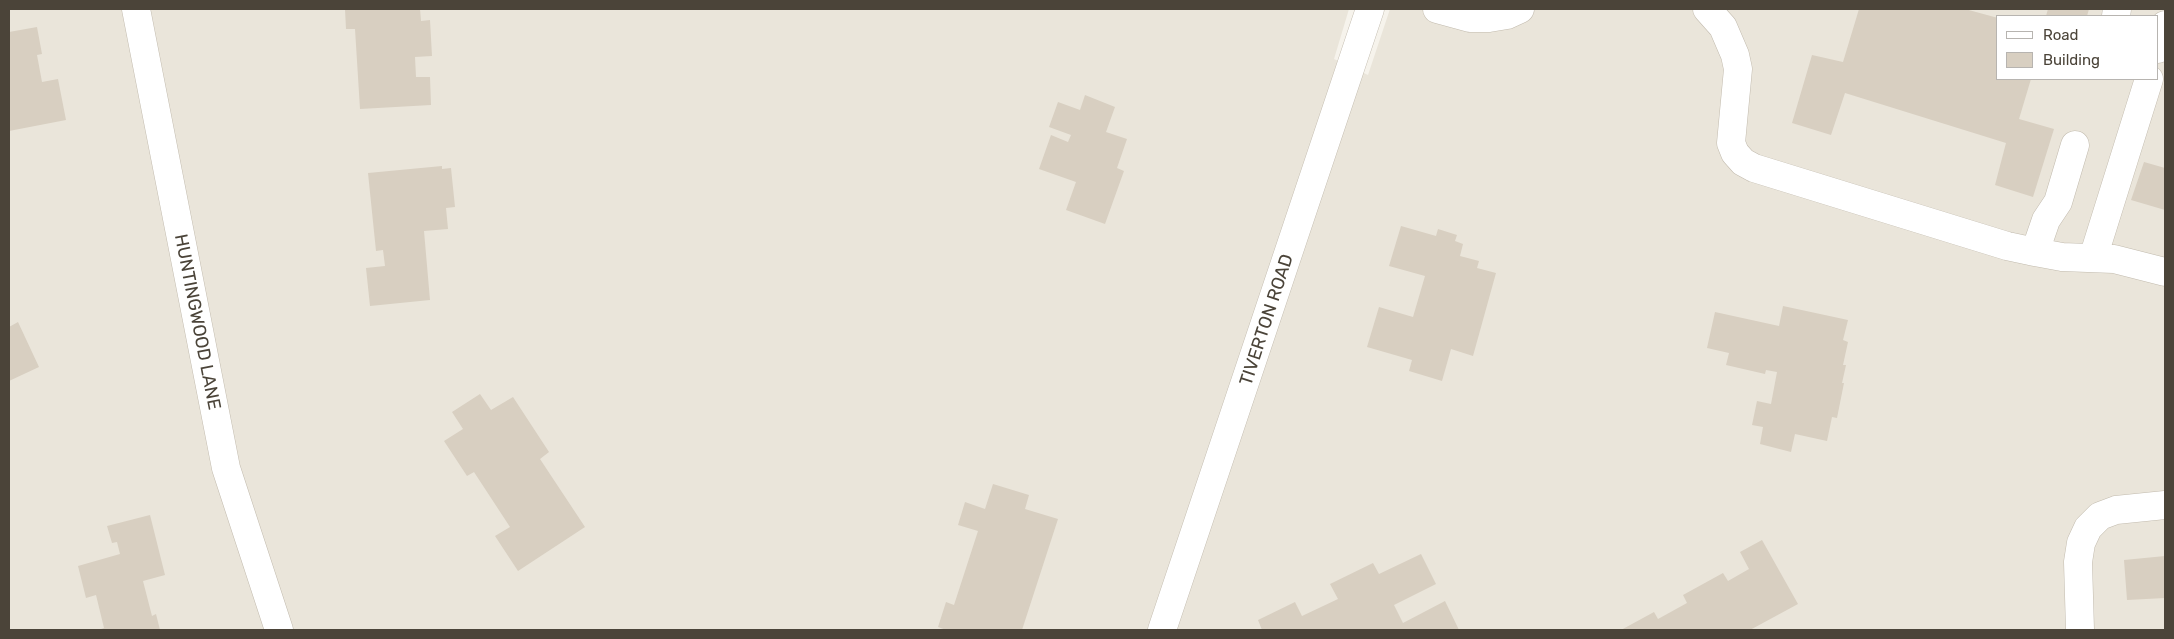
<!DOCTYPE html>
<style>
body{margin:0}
#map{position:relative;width:2174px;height:639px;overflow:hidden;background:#f6f3ec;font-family:Rubik,sans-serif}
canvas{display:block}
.frame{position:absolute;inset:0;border:10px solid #4b4439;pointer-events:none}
.legend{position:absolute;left:1996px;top:15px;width:162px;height:65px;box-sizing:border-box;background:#fff;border:1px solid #b7b4b0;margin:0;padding:6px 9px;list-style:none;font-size:15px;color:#4b4439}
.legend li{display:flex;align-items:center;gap:10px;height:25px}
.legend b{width:25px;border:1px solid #b7b4b0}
</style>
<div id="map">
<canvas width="2174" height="639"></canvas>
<div class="frame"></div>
<ul class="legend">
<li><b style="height:6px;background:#fff"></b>Road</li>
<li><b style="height:14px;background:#d8cfc1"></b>Building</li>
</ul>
</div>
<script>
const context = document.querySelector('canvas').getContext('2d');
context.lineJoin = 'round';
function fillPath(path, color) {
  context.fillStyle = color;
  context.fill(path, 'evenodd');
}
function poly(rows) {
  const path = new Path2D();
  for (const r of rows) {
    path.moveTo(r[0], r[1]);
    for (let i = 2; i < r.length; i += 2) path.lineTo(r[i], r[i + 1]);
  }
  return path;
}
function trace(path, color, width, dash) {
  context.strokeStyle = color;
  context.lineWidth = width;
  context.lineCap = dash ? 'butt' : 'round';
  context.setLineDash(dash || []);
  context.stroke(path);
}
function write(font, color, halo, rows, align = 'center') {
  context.font = font + ' Rubik,sans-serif';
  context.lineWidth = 4;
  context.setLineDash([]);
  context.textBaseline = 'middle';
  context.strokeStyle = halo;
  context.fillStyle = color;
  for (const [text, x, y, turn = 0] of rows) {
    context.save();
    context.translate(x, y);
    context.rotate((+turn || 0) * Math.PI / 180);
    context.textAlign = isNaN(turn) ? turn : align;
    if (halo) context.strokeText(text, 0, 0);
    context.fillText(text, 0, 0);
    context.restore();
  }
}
fillPath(poly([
 [9,9,1349,9,1334,59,1368,75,1390,9,2165,9,2165,630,9,630],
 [1998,16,2158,16,2158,79,1998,79]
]), '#eae5da');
fillPath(poly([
 [345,9,420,9,421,21,430,20,432,56,415,57,416,77,430,77,431,105,360,109,355,29,346,29],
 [1859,9,1965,9,1998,18,1998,79,2031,79,2019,119,2054,129,2033,197,1995,185,2006,143,1845,93,1831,135,1792,123,1812,55,1843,62],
 [2048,9,2089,9,2087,16,2046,16],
 [37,27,42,54,37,55,42,82,58,79,66,120,9,131,9,32],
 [1085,95,1115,107,1106,132,1127,139,1117,168,1124,171,1105,224,1066,210,1076,182,1039,169,1051,135,1068,142,1071,135,1049,127,1058,102,1080,110],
 [2144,162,2165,168,2165,210,2131,200],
 [442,166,442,169,451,168,455,207,446,208,448,229,424,231,430,300,370,306,366,268,385,266,383,250,376,251,368,173],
 [1401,226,1436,236,1438,229,1457,235,1455,241,1463,244,1460,256,1479,261,1477,268,1496,273,1473,356,1451,349,1442,381,1409,371,1412,360,1367,347,1379,307,1413,317,1425,276,1389,266],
 [1783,306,1848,320,1843,340,1848,342,1843,365,1846,365,1842,383,1844,383,1837,418,1832,417,1827,441,1795,434,1791,452,1760,444,1763,427,1752,425,1757,401,1771,404,1777,372,1766,370,1765,374,1726,365,1729,353,1707,348,1715,312,1779,326],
 [18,322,39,367,9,381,9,327],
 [480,394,491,410,513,397,549,452,540,459,585,527,518,571,495,536,510,527,474,472,467,476,444,441,463,429,452,412],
 [993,484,1029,495,1025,509,1058,519,1022,630,946,630,938,627,946,602,954,605,978,531,958,525,965,502,985,509],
 [150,515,165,575,143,581,152,616,156,614,160,630,98,630,104,628,96,595,86,598,78,566,120,554,117,542,112,543,107,526],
 [1762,540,1798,604,1750,630,1621,630,1654,612,1658,619,1687,603,1683,595,1723,573,1728,581,1749,569,1740,552],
 [1421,554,1436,584,1394,605,1403,623,1445,601,1459,630,1262,630,1258,620,1295,602,1302,616,1338,599,1330,584,1373,563,1379,574],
 [2165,556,2165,598,2127,600,2124,560]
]), '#d8cfc1');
const minor = poly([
 [136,9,226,468,279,630],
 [1437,9,1470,18,1489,18,1507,15,1520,9],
 [1707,9,1723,27,1735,55,1738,69,1731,143,1735,153,1743,162,1754,168,2007,246,2035,252],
 [2116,16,2117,9],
 [2158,49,2165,25],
 [2075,145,2058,202,2046,220,2035,252,2062,257,2114,259,2165,272],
 [2093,258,2149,79],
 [1162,630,1370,9],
 [2080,630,2078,562,2081,543,2088,528,2100,516,2116,510,2165,505]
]);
trace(minor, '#c2bbae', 29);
trace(minor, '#fff', 28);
write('18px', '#4b4439', '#fff', [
 ["TIVERTON ROAD",1267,320,-72],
 ["HUNTINGWOOD LANE",197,322,79]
]);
</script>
